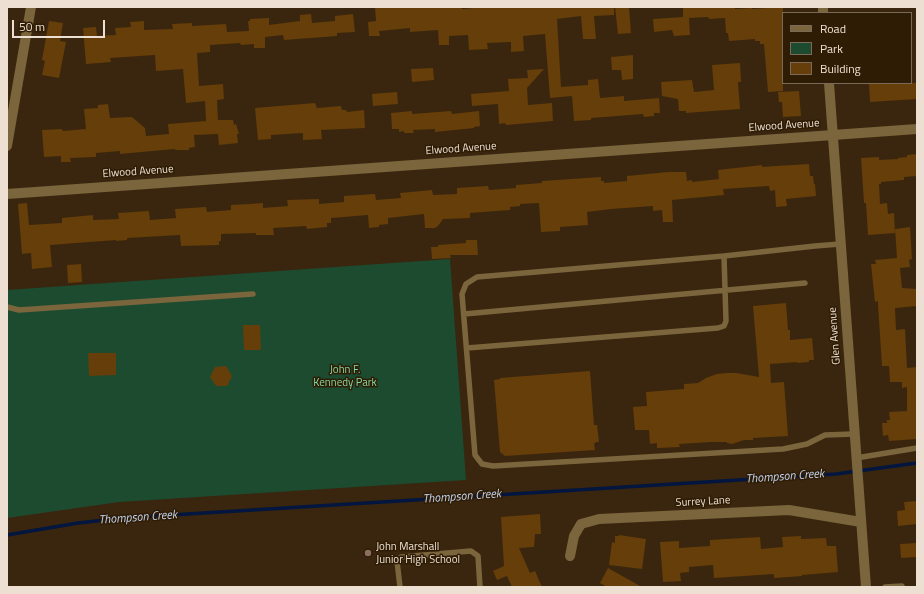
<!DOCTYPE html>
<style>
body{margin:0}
#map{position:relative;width:924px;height:594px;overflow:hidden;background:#3a260e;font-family:"Titillium Web",sans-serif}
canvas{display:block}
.frame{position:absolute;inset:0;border:8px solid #ede0d2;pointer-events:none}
.legend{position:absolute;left:782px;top:12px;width:130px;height:72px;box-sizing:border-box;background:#2f1c05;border:1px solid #7b6a57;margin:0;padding:5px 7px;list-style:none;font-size:12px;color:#ede0d2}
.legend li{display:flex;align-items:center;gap:8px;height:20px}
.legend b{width:20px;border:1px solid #7b6a57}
.scale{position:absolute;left:12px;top:20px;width:93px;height:18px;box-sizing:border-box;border:2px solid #ede0d2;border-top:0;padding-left:5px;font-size:12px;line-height:14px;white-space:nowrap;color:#ede0d2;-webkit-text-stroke:3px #2f1c05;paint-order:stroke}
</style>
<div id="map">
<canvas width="924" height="594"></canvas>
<div class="frame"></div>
<ul class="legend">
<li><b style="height:5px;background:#7b653c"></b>Road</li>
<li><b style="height:11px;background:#1c4b30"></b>Park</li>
<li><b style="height:11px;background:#653e09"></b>Building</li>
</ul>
<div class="scale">50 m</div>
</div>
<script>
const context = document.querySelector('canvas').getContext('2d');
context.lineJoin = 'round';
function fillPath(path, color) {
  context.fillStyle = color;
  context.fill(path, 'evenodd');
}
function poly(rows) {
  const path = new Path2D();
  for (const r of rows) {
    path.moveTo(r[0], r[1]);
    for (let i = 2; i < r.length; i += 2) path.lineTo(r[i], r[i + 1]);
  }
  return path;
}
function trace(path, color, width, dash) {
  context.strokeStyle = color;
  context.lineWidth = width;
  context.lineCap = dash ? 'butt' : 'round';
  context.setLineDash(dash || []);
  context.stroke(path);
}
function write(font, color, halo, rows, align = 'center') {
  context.font = font + ' "Titillium Web",sans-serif';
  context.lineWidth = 3;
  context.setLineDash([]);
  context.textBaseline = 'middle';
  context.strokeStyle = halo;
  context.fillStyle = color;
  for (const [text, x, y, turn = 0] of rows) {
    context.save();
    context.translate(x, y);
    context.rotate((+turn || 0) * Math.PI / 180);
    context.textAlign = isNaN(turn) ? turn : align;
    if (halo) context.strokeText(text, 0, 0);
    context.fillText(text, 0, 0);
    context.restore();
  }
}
fillPath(poly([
 [450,259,466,480,119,502,7,518,7,290]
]), '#1c4b30');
trace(poly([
 [7,535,78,523,123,518,836,474,917,463]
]), '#02163f', 3.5);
fillPath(poly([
 [375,7,396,7,396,8,462,7,462,9,485,7,614,7,614,15,594,16,596,39,583,39,581,16,557,19,561,87,588,85,588,80,598,79,600,98,624,96,624,101,659,98,660,113,654,113,654,116,644,117,643,114,591,118,591,120,574,121,572,96,550,98,545,34,523,36,524,51,511,52,511,42,487,43,488,49,469,50,468,35,449,36,449,45,439,45,438,30,410,32,410,28,379,31,380,36,369,36,368,22,376,21],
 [615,7,629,7,631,33,618,34],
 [683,7,735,7,735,9,752,8,752,9,783,7,783,91,768,92,764,44,760,44,760,41,755,41,755,39,729,41,728,33,726,33,725,18,709,19,708,17,689,18,690,35,674,36,672,30,654,32,653,19,683,17],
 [311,14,312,23,335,21,335,16,353,14,355,32,337,33,337,36,284,40,283,35,265,37,265,48,254,48,254,44,241,45,240,43,210,45,210,52,197,53,199,86,223,84,224,99,217,100,218,120,233,120,234,125,236,124,239,134,237,134,238,143,219,145,218,134,194,135,195,147,189,148,189,150,176,150,174,149,120,154,120,151,96,153,96,157,70,158,71,162,61,162,61,156,44,157,42,130,62,129,63,131,86,129,84,109,98,108,98,105,108,104,110,118,132,117,145,128,146,136,169,134,168,124,206,121,205,101,186,103,183,69,156,71,155,55,110,58,111,62,86,64,83,28,96,27,97,36,116,35,115,28,131,27,130,22,144,21,144,30,173,29,172,24,192,23,192,26,226,24,227,32,249,31,248,21,250,21,250,19,269,18,269,25,300,21,300,15],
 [49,21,63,23,60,41,66,42,59,78,42,75,45,61,42,60],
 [633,55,633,79,622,80,621,70,612,70,611,57],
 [740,63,741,82,738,82,740,109,686,113,686,111,679,111,678,99,662,96,661,82,692,80,694,92,714,90,712,65],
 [433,68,434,80,412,82,411,69],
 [544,69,527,88,528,105,552,103,553,121,506,125,505,123,499,124,498,104,472,106,471,94,509,91,508,79,528,78,527,70],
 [869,83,917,83,917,99,870,102],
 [799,91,801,116,783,117,782,102,779,102,778,92],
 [397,92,398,104,373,106,372,94],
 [315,103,317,108,341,106,342,110,346,110,347,112,364,110,365,128,321,130,322,139,303,140,303,133,271,135,271,139,258,140,255,108],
 [412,111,412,114,451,111,452,114,479,111,480,126,474,127,474,128,435,132,435,129,413,130,414,133,404,133,404,131,399,132,399,129,392,129,391,113],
 [916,154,917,176,904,177,904,180,881,182,881,184,879,184,880,204,887,203,888,214,894,213,895,233,868,235,866,203,864,203,861,158,879,157,879,160,898,159,898,158,907,157,907,155],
 [809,164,810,176,813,176,814,184,815,184,816,196,786,199,787,206,776,207,775,190,770,191,769,186,723,189,724,195,672,200,673,222,663,222,662,210,653,211,653,206,611,209,587,212,588,225,560,227,560,231,541,232,539,203,520,204,520,206,510,207,510,210,470,213,470,218,443,219,438,226,435,228,425,228,424,214,388,218,388,224,379,225,379,227,369,228,368,215,331,218,331,223,327,223,327,227,307,229,306,226,273,228,274,235,256,235,256,233,221,234,221,241,219,241,219,245,181,246,180,235,127,238,127,240,116,241,116,240,50,245,52,267,32,269,31,253,22,254,18,204,27,203,29,225,62,223,62,218,93,215,93,220,119,219,118,213,149,211,150,220,176,218,175,209,206,207,207,212,231,210,231,205,250,204,263,203,263,208,288,206,287,200,319,199,319,204,344,202,344,196,359,195,375,194,376,200,401,198,400,193,432,190,433,195,457,194,457,188,488,186,489,190,516,188,516,185,542,183,542,181,601,177,601,181,604,181,604,183,627,181,627,176,668,172,686,172,687,181,692,180,692,182,719,179,718,170,762,165,762,167,776,166],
 [910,227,912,259,909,260,910,267,900,268,902,288,917,289,917,306,895,308,896,330,905,329,907,368,917,367,917,439,889,441,888,435,883,436,882,423,887,423,887,420,890,420,889,412,907,411,907,387,902,388,902,382,890,382,889,366,882,366,878,305,878,301,875,302,871,264,876,264,875,260,897,258,895,229],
 [466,240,477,240,478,255,450,255,451,258,432,259,431,247,438,247,438,245,466,243],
 [81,264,82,282,68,283,67,265],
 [786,303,788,330,790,330,790,340,812,338,814,360,809,360,809,362,797,363,797,362,770,364,771,383,784,382,788,436,753,438,753,440,744,440,732,444,727,443,727,442,711,442,679,444,680,447,657,448,657,443,650,444,649,430,635,430,633,407,647,406,646,392,684,389,684,384,698,383,706,378,717,374,727,373,736,373,759,377,753,306],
 [243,325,260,325,261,350,244,350],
 [88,353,116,353,116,375,89,376],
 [226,366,232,376,227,386,216,386,210,377,215,367],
 [590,371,594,425,597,425,599,442,596,442,594,444,595,450,505,456,500,452,494,380,500,379,500,378],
 [917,501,917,524,898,526,897,511,905,510,904,502],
 [540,514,541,534,535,534,534,547,519,548,530,573,535,571,542,587,512,587,507,576,497,580,493,571,504,566,501,517],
 [619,535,646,539,642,569,609,565,612,542,615,543,615,536,619,536],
 [801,536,801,539,826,538,827,546,836,546,838,572,802,575,802,576,774,578,774,574,714,578,713,565,689,567,689,572,680,573,681,581,663,582,660,542,679,541,679,548,710,546,710,540,760,537,761,549,783,547,782,537],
 [917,543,917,557,901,558,900,544],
 [608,568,642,587,607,587,600,583]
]), '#653e09');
trace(poly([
 [840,244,815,246,724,256,477,277,466,284,462,294,475,455,482,464,493,466,783,449,807,444,825,435,854,434],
 [7,307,19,310,253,294],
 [464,314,805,283],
 [467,348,718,328,724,326,726,321,724,256],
 [856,458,917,448],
 [400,587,397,561,401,557,471,551,478,556,480,587],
 [885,587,902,586,902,587]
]), '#7b653c', 5.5);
trace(poly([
 [823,7,823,13],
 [829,83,866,587],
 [7,146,31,7],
 [7,194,917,129],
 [570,556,574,536,581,524,599,519,789,510,861,522]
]), '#7b653c', 10);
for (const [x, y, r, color] of [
 [368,553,4,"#8d6e63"]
]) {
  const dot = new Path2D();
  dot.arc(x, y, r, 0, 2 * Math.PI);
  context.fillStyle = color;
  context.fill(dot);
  trace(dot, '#2f1c05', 1.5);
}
write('11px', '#ede0d2', '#2f1c05', [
 ["Elwood Avenue",784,126,-4],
 ["Elwood Avenue",461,149,-4],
 ["Elwood Avenue",138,172,-4],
 ["Glen Avenue",835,336,-94],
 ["Surrey Lane",703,502,-3]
]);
write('11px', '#85daa4', '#2f1c05', [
 ["John F.",345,370],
 ["Kennedy Park",345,383]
]);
write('11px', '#ede0d2', '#2f1c05', [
 ["John Marshall",376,547],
 ["Junior High School",376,560]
], 'left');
write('italic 12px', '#c3d5f2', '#2f1c05', [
 ["Thompson Creek",785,477,-4],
 ["Thompson Creek",462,497,-4],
 ["Thompson Creek",138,518,-4]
]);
</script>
